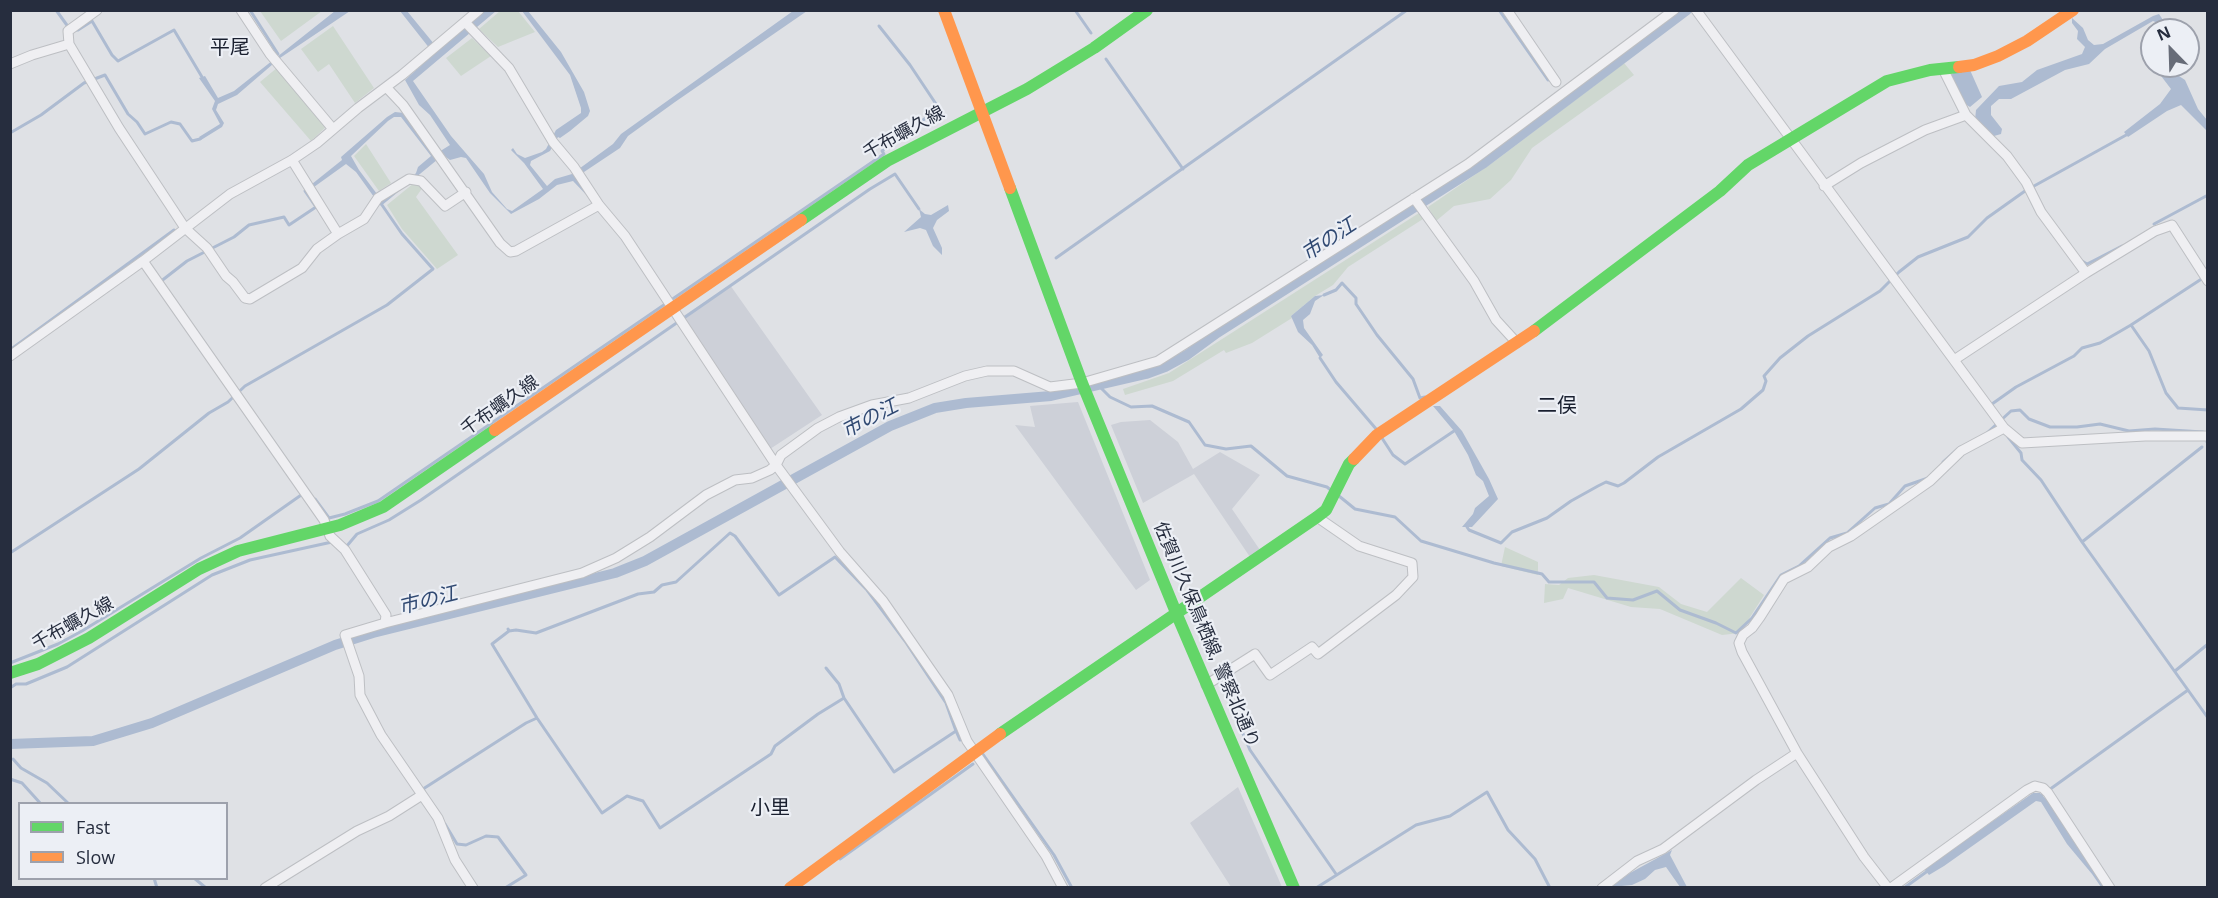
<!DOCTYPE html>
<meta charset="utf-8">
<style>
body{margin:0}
#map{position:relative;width:2218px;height:898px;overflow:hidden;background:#dfe1e5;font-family:"Open Sans",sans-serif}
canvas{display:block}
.frame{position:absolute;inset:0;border:12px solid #262d3e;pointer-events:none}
.legend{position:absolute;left:18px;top:802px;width:210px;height:78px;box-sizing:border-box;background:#eceff5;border:2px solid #9da1ac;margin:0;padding:8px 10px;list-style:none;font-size:18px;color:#262d3e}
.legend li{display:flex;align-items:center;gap:12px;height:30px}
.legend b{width:30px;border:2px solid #9da1ac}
.north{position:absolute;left:2140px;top:18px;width:60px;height:60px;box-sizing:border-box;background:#eceff5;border:2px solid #9da1ac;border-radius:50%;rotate:337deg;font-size:16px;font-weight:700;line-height:24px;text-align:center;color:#262d3e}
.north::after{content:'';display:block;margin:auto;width:21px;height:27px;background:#676c78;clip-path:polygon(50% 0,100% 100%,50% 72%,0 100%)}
</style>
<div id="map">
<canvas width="2218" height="898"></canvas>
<div class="frame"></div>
<ul class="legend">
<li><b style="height:8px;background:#63d668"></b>Fast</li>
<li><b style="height:8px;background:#ff974d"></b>Slow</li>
</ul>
<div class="north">N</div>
</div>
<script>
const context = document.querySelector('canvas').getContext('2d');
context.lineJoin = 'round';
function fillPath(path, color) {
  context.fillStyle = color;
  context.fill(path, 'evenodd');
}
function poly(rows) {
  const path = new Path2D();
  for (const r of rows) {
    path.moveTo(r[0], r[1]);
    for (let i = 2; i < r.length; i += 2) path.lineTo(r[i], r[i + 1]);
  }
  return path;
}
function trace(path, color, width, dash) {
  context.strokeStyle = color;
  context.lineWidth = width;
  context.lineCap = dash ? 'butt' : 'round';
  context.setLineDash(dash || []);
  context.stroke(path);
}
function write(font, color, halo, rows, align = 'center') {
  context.font = font + ' "Open Sans","Noto Sans JP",sans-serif';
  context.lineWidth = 4.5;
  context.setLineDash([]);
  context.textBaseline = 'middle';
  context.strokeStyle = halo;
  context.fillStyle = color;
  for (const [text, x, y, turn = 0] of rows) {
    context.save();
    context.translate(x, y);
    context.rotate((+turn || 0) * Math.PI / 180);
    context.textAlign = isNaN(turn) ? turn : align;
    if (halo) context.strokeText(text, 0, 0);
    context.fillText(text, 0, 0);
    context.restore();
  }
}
fillPath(poly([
 [730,285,822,415,770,449,682,317],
 [1078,402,1150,580,1136,590,1015,425,1035,427,1030,406],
 [1150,420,1178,442,1193,469,1220,452,1260,475,1232,509,1260,550,1250,557,1194,474,1143,503,1111,425,1121,422],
 [1238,787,1282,887,1231,887,1190,823]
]), '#cdd0d8');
fillPath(poly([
 [260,11,322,11,281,41],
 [500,11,518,11,535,32,498,47,479,29],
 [333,26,374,88,355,103,329,64,318,72,301,49],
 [472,38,491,56,461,76,446,58],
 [1624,63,1634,75,1532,148,1511,180,1490,199,1454,206,1436,221,1428,207,1495,161],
 [278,67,327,126,311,141,260,82],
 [366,144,391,183,379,191,354,156],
 [414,183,423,187,416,197,458,255,437,269,402,229,387,205],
 [1419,213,1423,219,1348,267,1333,285,1315,296,1291,316,1292,318,1252,343,1226,353,1224,350,1173,381,1125,395,1123,389,1169,373],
 [1505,547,1538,562,1538,575,1501,566],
 [1594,575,1659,587,1681,604,1707,612,1741,578,1764,595,1740,633,1722,635,1660,609,1631,607,1568,588,1563,599,1544,603,1545,584,1559,585,1568,578]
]), '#ced8d0');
fillPath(poly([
 [335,11,350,11,280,58,237,95,218,104,216,110,224,123,222,127,201,140,199,137,220,124,212,109,215,101,199,78,205,76,218,98,234,91],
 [400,11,407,11,439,50,484,11,496,11,413,81,451,136,484,174,492,192,507,209,512,211,543,189,524,163,511,150,513,148,517,154,525,158,542,152,546,149,556,130,581,113,581,108,570,75,522,11,528,11,561,52,584,92,590,111,588,116,570,131,560,138,558,137,550,151,531,161,530,165,547,186,555,179,572,174,613,144,621,134,793,11,807,11,675,102,628,136,620,148,578,176,593,202,573,181,557,185,539,199,511,214,490,193,466,158,461,157,450,160,443,155,381,206,379,203,404,186,416,173,418,167,431,156,401,117,394,117,388,121,351,156,359,170,377,194,374,197,356,172,346,164,314,187,312,184,342,160,341,157,387,117,395,112,404,113,434,155,450,145,430,115,419,105,405,80,434,54],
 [2159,14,2165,23,2164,30,2156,30,2158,23,2153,21,2105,49,2089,64,2065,70,2011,99,1999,99,1991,106,1991,115,2002,129,2001,134,1994,136,1975,120,1976,110,1999,86,2022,82,2037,70,2082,54,2085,47,2077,39,2078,31,2072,23,2072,18,2083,28,2088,40,2094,45,2103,44,2153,16],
 [2157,66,2173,66,2176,74,2185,80,2198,109,2207,120,2207,131,2181,105,2167,111,2128,137,2124,132,2160,104,2171,89,2158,72],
 [1970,70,1982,97,1970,107,1965,104,1951,75,1956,71],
 [948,205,949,211,937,220,933,228,942,248,942,255,933,246,926,230,920,228,904,232,921,217,919,209,925,214,931,215],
 [1324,295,1315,301,1310,314,1303,320,1304,328,1323,355,1320,358,1312,345,1298,332,1291,316,1315,296],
 [1433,406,1440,406,1462,431,1489,479,1498,499,1472,527,1462,527,1473,514,1475,508,1489,496,1483,481,1476,475,1468,455,1454,431],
 [2033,793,2040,793,2050,803,2106,887,2101,887,2092,874,2067,844,2041,802,2036,801,1944,866,1929,875,1924,869],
 [1672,850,1670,855,1687,887,1680,887,1666,867,1655,870,1645,879,1632,885,1611,887,1630,873]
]), '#adbbd1');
trace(poly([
 [56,10,69,28],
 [250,10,278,54],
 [1075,10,1091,33],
 [1499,10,1548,80],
 [879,26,910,65,944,116],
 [75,30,78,30,92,21,112,55,118,61,174,30,202,77],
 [1106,59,1183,169],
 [10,133,41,115,84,83,105,75,128,114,137,122,145,134,171,122,180,124,192,141,200,139],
 [2154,224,2208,195],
 [1056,258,1407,10],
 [2082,261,2087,264,2093,261,2122,246],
 [160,282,187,261,234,237,249,225,284,217,289,225,316,207,305,191],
 [1324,295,1336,290,1342,283,1356,298,1356,304,1377,335,1413,379,1420,398,1425,397],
 [2131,325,2149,351,2166,393,2178,408,2208,410],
 [10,350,174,230],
 [1320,358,1336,382,1377,430],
 [1099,386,1110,397,1131,407,1152,406,1189,422,1205,445,1226,449,1251,446,1287,476,1327,487,1333,492],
 [1992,404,2016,387,2074,356,2082,348,2100,343,2131,325,2203,278],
 [1987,433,2011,411,2020,410,2029,419,2050,427,2077,427,2100,424,2129,431,2155,429,2203,432],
 [1380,435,1393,455,1405,464,1454,431],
 [2008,437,2021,453,2022,460,2041,480,2082,542,2208,718],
 [2207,442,2208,443],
 [1943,462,1960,447],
 [1339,496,1355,509,1395,517,1421,541,1494,563,1542,574,1549,582,1594,582,1607,598,1633,600,1657,591,1680,610,1716,623,1736,633,1752,618,1781,575,1799,566,1830,538,1847,533,1875,508,1889,504,1905,486,1928,478],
 [315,499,329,518,345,514,378,501,884,154,882,151,939,108],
 [1467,527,1469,530,1501,543,1512,532,1547,518,1571,501,1598,486,1606,482,1618,486,1624,483,1658,457,1741,409,1763,390,1766,381,1764,376,1780,358,1808,336,1880,291,1899,272,1918,257,1968,237,1987,218,2025,191,2128,134],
 [2082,542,2202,447],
 [346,547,357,534,389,520,421,500,870,189,895,174,919,209],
 [10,553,139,469,209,413,228,402,245,386,387,305,433,269,402,234,382,205],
 [508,629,509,631,516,630,536,633,638,594,654,592,662,585,676,582,730,533,735,536,779,595,835,557,867,590,905,641,946,703,956,731,960,740,963,739],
 [509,631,492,644,537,718,602,813,627,796,643,801,660,828,771,754,775,746,818,714,844,698],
 [10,663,58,644,82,631,201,558,240,538,304,493],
 [826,668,839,684,844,698,894,772,956,731],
 [2175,671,2208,644],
 [10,688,16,684,26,684,67,667,212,575,250,560,332,542],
 [1238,722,1250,750,1336,874],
 [980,750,1054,855,1072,888],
 [13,759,21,768,47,783,69,804],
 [10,779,22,783,41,804],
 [424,791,423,789,526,723,537,718],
 [2042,795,2188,690],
 [445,824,457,844,466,845,486,836,498,837,526,875,505,888],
 [840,859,973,764],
 [154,878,157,888],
 [194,878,206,888],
 [1316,888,1416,825,1450,816,1487,792,1508,830,1535,859,1550,888],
 [1904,888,1929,870]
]), '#adbbd1', 3);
trace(poly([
 [10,744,93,741,152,723,335,645,373,633,615,573,645,561,890,426,935,408,966,403,1051,396,1146,374,1165,367,1187,355,1217,333,1484,163,1687,10]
]), '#adbbd1', 10);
const street = poly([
 [241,10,270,54,333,129],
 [1507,10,1556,82],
 [1696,10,2004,428,2022,443,2145,436,2208,436],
 [465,22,509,68,553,142,574,167,599,205,625,236,776,465,840,552,883,601,948,695,967,741,1046,856,1063,888],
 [69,44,68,31,97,10],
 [10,64,32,55,69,44,119,128,185,228,207,248,226,276,233,282,245,298,250,299,302,268,317,249,338,234,292,160],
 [1943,69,1966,115,2007,156,2026,182,2041,212,2086,273,2155,231,2172,225,2208,281],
 [386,87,403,105,500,243,510,252,516,251,599,205],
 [1824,186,1861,163,1925,130,1966,115],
 [1414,198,1474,281,1496,320,1517,343],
 [338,234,364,219,378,198,409,179,421,181,445,206,466,192],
 [143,261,324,520,330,536,345,550,386,615,385,623,345,635,359,676,360,695,381,735,438,818,455,860,473,888],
 [10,356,143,261,230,194,292,160,317,143,358,108,402,75,479,10],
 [1954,360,2086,273],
 [385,623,582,573,616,558,650,537,706,495,735,480,752,478,770,470,776,465,781,455,818,428,839,417,872,405,909,398,965,376,987,371,1014,371,1050,387,1082,383,1158,361,1468,164,1674,10],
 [1206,685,1255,654,1270,675,1312,647,1318,654,1396,595,1413,577,1412,563,1359,546,1317,517],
 [265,888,357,831,389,816,422,795],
 [1602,888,1637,861,1663,849,1756,780,1797,753],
 [1888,888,1864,857,1797,753,1742,652,1739,643,1743,635,1752,628,1760,617,1784,579,1808,567,1829,547,1851,536,1930,481,1961,451,2004,428],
 [1891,888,2027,790,2035,786,2043,788,2048,793,2110,888]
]);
trace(street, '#bdbfc3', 11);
trace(street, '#efeff2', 9);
trace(poly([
 [1010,188,1082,383,1177,615,1294,888],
 [801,220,887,161,1027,89,1094,48,1147,10],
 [1534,331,1720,191,1748,165,1887,81,1930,70,1959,67],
 [10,673,38,664,89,638,199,569,238,551,340,525,383,507,495,430],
 [1000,734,1317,517,1326,510,1349,464,1354,459]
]), '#63d668', 12);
trace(poly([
 [944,10,1010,188],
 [1959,67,1974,65,1998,56,2027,41,2073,10],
 [495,430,801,220],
 [1354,459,1377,435,1534,331],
 [790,888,1000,734]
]), '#ff974d', 12);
write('18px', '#262d3e', '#eceff5', [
 ["千布蠣久線",904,133,-29],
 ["千布蠣久線",500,406,-35],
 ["千布蠣久線",73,624,-29],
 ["佐賀川久保鳥栖線, 警察北通り",1206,635,67]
]);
write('20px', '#191f2f', '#eceff5', [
 ["平尾",230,48],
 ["二俣",1557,406],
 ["小里",770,808]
]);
write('italic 20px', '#304972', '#eceff5', [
 ["市の江",1329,240,-33],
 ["市の江",870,419,-27],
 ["市の江",428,601,-14]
]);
</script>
